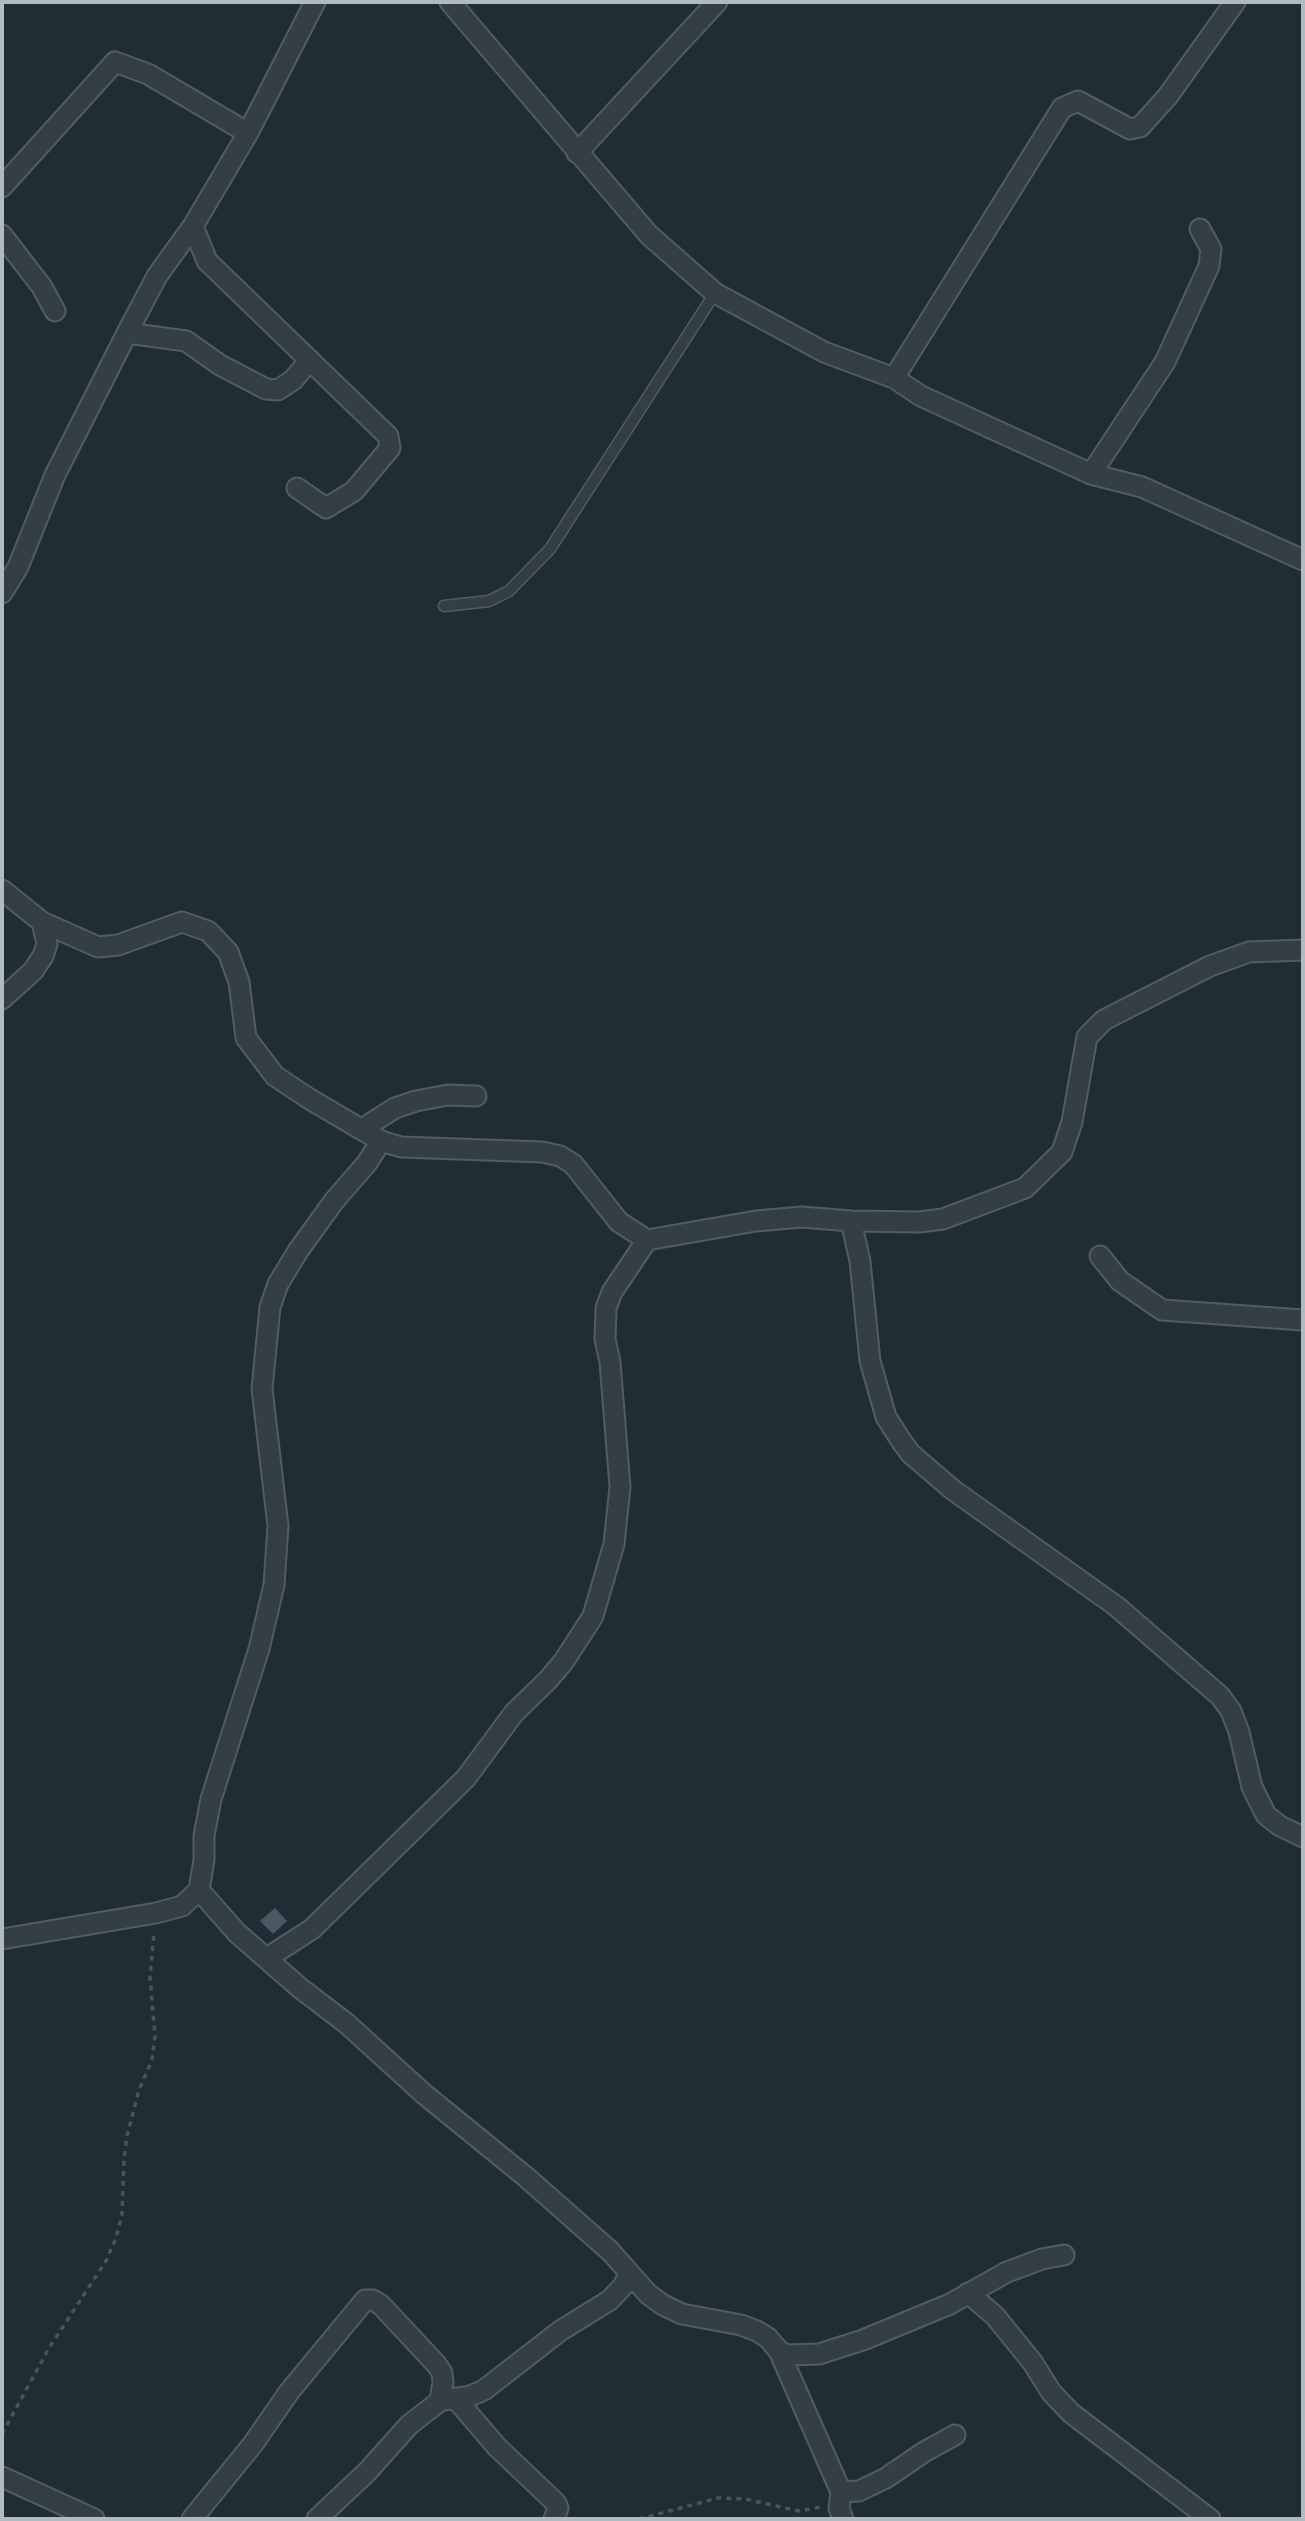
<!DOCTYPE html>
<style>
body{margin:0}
#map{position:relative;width:1305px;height:2521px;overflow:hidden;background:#212d35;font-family:"DM Sans",sans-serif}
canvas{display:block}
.frame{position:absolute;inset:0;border:4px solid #afbac3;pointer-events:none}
</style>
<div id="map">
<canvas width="1305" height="2521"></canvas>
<div class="frame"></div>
</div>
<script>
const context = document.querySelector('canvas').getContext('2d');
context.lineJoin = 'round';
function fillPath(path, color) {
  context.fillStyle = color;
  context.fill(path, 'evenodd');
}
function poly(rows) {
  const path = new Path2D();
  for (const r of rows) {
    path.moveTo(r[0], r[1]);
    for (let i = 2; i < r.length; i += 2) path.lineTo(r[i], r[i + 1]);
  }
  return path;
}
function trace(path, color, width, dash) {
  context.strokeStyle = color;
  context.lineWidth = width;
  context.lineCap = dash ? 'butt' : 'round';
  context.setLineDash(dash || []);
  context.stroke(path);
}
fillPath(poly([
 [275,1908,287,1921,273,1934,260,1921]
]), '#495861');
const lane = poly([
 [444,606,489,601,509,591,550,549,715,293]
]);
const street = poly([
 [450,2,649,235,715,293,824,352,894,378,921,396,1091,474,1142,487,1303,560],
 [577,153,717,2],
 [2,187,115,62,148,74,248,133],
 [193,226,207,261,388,436,390,448,354,491,326,508,297,488],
 [2,235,42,287,55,311],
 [127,333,186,341,220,365,266,389,278,390,293,380,310,360],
 [894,378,1062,108,1078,101,1130,129,1140,127,1168,96,1235,2],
 [1091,474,1165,362,1209,266,1211,249,1200,229],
 [2,593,18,567,55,475,127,333,157,276,193,226,248,133,315,2],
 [2,890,42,922,98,947,118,945,182,922,208,931,228,952,239,982,246,1038,275,1076,308,1098,381,1141,401,1147,542,1152,560,1156,573,1164,619,1222,647,1240,756,1221,802,1217,851,1221,919,1222,943,1219,1025,1188,1062,1152,1072,1122,1087,1037,1104,1020,1210,966,1249,952,1303,950],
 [2,999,33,971,43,956,47,944,42,922],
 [362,1129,395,1108,416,1101,448,1095,476,1096],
 [851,1221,860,1261,870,1361,886,1417,902,1442,911,1454,953,1490,1116,1606,1220,1696,1231,1711,1239,1732,1252,1787,1266,1815,1280,1826,1303,1837],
 [1100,1256,1120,1281,1162,1310,1303,1320],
 [199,1890,237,1933,300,1988,346,2023,424,2094,526,2177,610,2251,648,2294,663,2305,682,2314,741,2325,757,2331,768,2338,779,2351,787,2355,819,2354,863,2340,950,2304,1007,2272,1042,2259,1064,2255],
 [2,1939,156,1913,182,1906,199,1890,204,1860,204,1836,211,1799,259,1649,274,1585,278,1526,262,1389,270,1307,278,1284,298,1251,334,1201,367,1163,381,1141],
 [267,1958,312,1929,466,1778,514,1713,548,1680,564,1661,593,1616,614,1544,620,1487,610,1362,605,1339,606,1308,612,1292,647,1240],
 [968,2293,995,2316,1033,2363,1051,2392,1071,2413,1210,2519],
 [779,2351,841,2492,859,2491,886,2478,924,2452,955,2435],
 [455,2398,497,2447,556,2503,558,2508,554,2519],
 [2,2477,94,2519],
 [841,2492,839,2508,843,2519],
 [192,2519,253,2444,289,2392,365,2300,373,2300,381,2305,437,2365,442,2373,443,2382,440,2401],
 [317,2519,367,2472,409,2425,440,2401,470,2396,484,2390,560,2331,610,2300,624,2285,629,2273]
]);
trace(lane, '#525c64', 13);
trace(street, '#525c64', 23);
trace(poly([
 [2,2434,49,2348,106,2261,116,2238,122,2214,124,2159,127,2136,139,2090,152,2060,155,2036,150,1978,154,1932],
 [639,2519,718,2498,745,2499,799,2511,821,2507]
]), '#445857', 3.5, [5, 5]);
trace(lane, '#343e46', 10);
trace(street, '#343e46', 19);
</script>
